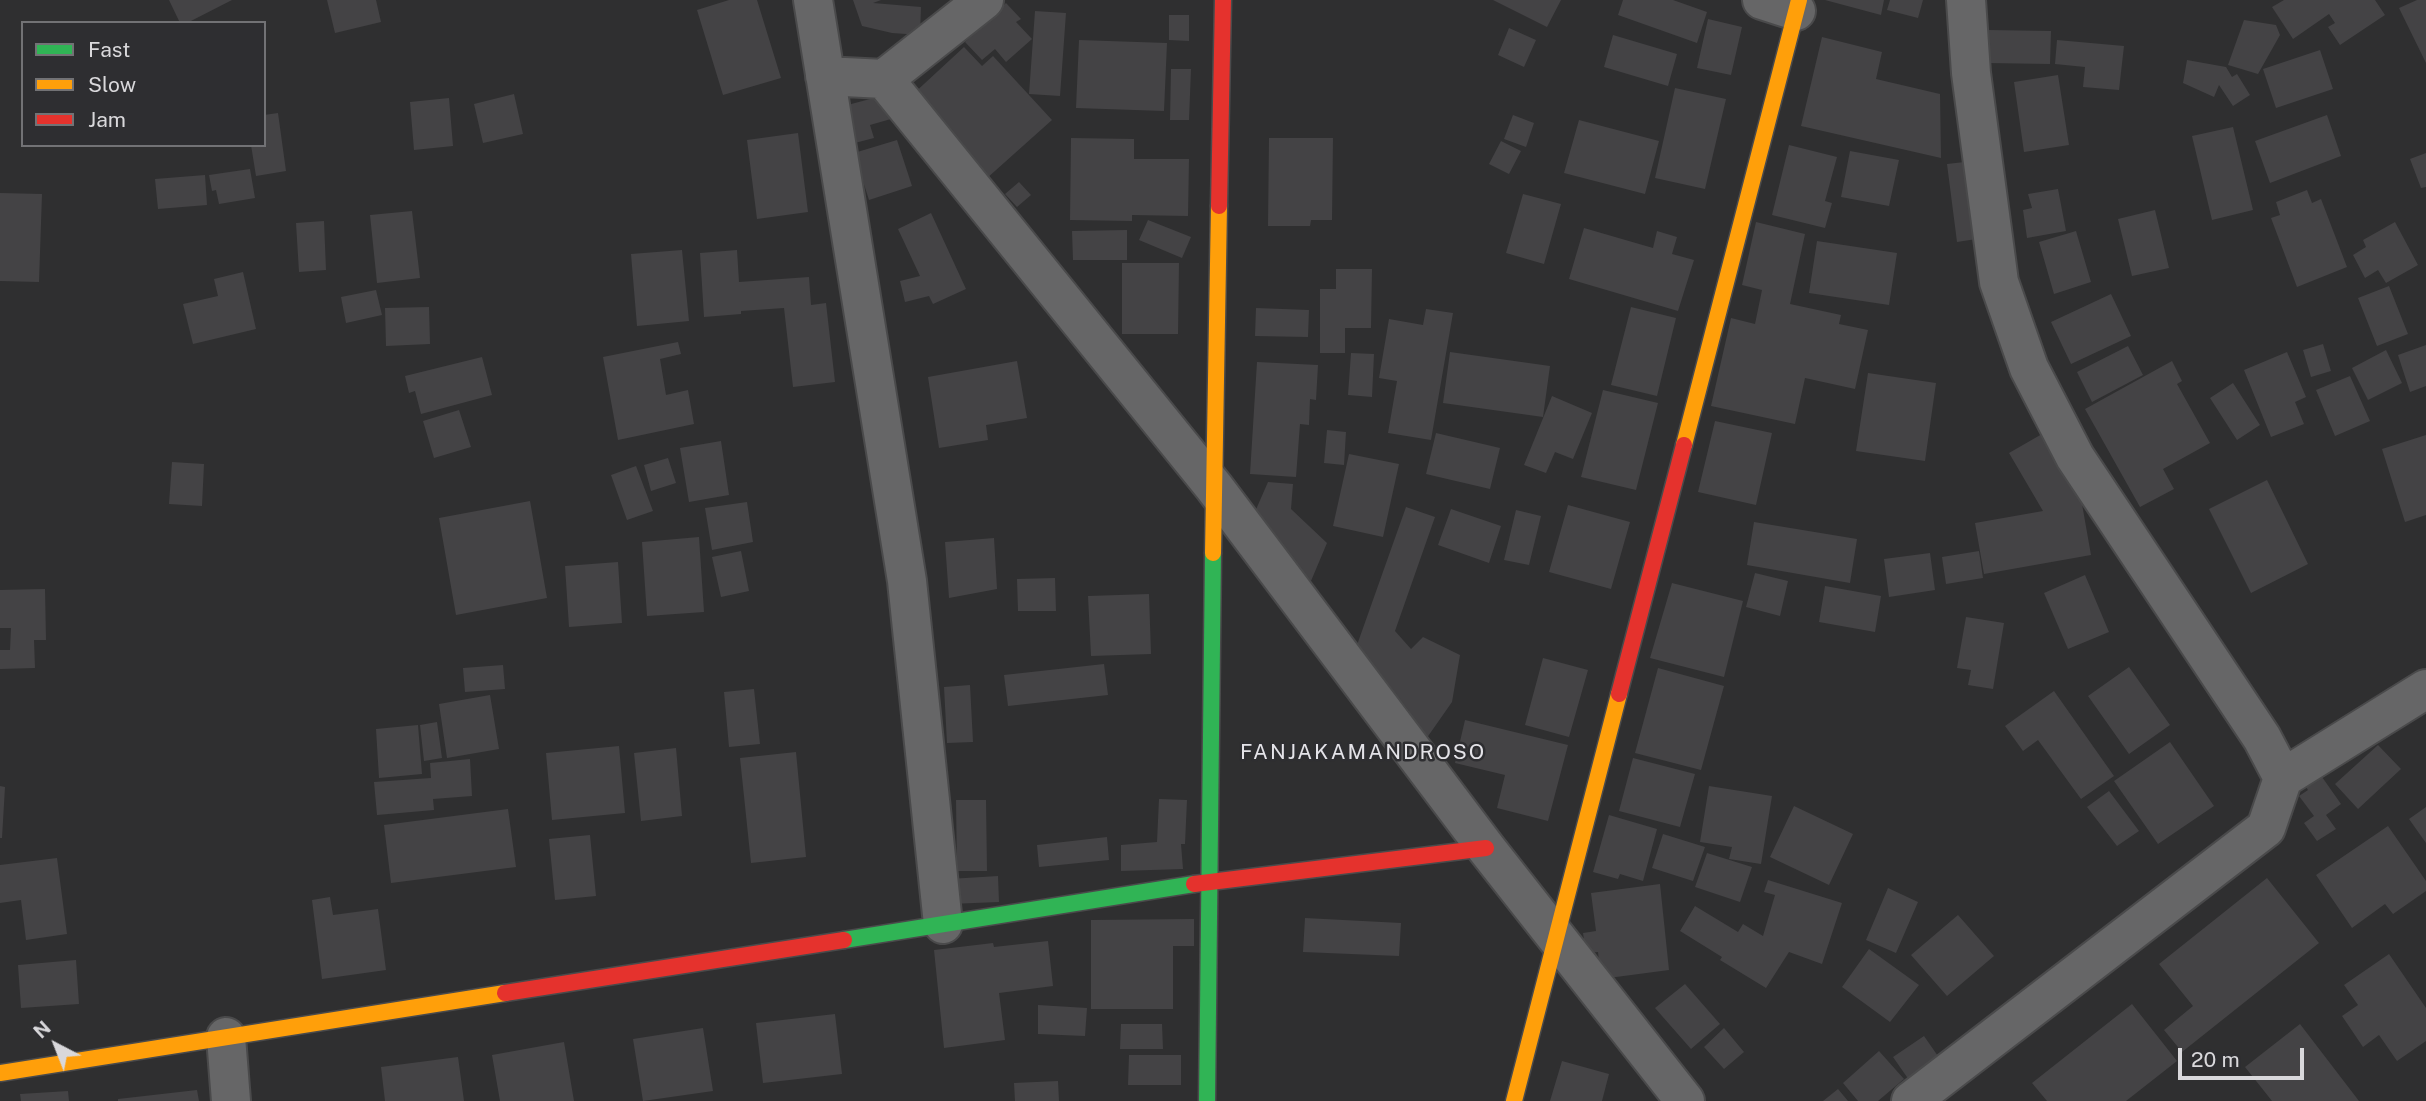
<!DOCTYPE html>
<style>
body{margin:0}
#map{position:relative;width:2426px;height:1101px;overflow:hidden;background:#2f2f30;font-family:"Public Sans",sans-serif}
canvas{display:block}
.legend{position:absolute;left:21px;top:21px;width:245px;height:126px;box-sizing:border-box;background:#2e2e31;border:2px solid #727275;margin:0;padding:9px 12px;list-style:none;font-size:21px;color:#d9d8db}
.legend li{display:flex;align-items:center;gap:14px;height:35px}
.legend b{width:35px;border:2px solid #727275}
.north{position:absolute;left:21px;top:1010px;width:70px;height:70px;-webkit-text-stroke:5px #2e2e31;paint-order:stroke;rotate:318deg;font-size:19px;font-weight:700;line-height:28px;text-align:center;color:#d9d8db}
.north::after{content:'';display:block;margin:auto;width:24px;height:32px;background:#d9d8db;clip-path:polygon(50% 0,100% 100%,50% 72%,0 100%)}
.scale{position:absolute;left:2178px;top:1048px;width:126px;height:32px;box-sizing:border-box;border:4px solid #d9d8db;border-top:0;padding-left:9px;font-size:21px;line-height:24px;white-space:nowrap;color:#d9d8db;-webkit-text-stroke:5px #2e2e31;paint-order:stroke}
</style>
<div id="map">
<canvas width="2426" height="1101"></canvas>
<ul class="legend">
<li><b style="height:9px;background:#30b455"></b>Fast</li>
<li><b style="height:9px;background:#ff9f0a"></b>Slow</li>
<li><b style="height:9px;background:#e5322d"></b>Jam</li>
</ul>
<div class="north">N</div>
<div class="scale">20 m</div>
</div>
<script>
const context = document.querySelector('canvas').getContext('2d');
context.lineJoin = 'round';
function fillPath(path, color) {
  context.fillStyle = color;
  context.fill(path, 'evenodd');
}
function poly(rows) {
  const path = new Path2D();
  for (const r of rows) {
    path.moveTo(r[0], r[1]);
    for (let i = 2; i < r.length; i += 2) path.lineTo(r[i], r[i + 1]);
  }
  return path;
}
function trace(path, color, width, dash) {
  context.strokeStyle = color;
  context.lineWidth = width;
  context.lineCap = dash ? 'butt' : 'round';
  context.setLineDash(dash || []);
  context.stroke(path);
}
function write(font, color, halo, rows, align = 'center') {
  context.font = font + ' "Public Sans",sans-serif';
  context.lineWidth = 5;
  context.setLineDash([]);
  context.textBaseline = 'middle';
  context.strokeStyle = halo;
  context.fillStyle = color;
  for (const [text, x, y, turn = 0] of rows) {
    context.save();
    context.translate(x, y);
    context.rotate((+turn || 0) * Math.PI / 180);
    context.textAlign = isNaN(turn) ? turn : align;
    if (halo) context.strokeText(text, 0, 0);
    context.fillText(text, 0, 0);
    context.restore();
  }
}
fillPath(poly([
 [169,0,232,0,187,23,180,23],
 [327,0,376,0,381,22,335,33],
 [729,0,757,0,781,78,723,95,697,10],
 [853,0,881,0,873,3,921,7,920,35,892,33,862,26],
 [1493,0,1561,0,1547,27],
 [1623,0,1673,0,1707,12,1697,43,1618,15],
 [1825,0,1884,0,1881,15],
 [1890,0,1923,0,1918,18,1887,10],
 [2284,0,2375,0,2385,15,2340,45,2328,27,2335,23,2329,14,2293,39,2272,7],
 [2417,0,2426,0,2426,63,2399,8],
 [1006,3,1021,19,1016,22,1032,39,1006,62,995,49,982,60,965,42],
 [1035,11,1066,13,1060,96,1029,94],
 [1169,15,1189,15,1189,41,1169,40],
 [1708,19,1742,27,1731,75,1697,68],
 [2244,20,2276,25,2280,35,2258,74,2228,65],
 [1509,28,1536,40,1524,67,1498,55],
 [1988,30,2051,31,2050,64,1987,63],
 [1613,35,1677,54,1668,86,1604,67],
 [1822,37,1882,52,1876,79,1940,94,1941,158,1801,126],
 [1079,40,1167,43,1164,111,1076,108],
 [2057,40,2124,46,2119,90,2083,87,2085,67,2055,64],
 [964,47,982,66,993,56,1052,120,986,179,911,96],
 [2320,50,2333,89,2276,108,2263,69],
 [2187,60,2226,67,2232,77,2237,74,2250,95,2233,106,2219,85,2214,97,2183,83],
 [1171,69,1191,69,1189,120,1170,120],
 [2058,75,2069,145,2024,152,2014,82],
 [1675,88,1726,99,1705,189,1655,178],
 [514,94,523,134,483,143,474,104],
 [885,95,891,119,870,125,874,138,851,144,840,107],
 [449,98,453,146,414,150,410,102],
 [278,113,286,171,256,176,251,145,264,145,264,115],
 [1513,115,1534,123,1526,147,1504,139],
 [2327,115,2341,156,2270,183,2255,141],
 [1579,120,1659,141,1645,194,1564,173],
 [2233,127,2253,210,2212,220,2192,136],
 [798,133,808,212,757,219,747,140],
 [1071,138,1134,139,1134,159,1189,159,1188,216,1132,215,1132,221,1070,220],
 [1269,138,1333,138,1332,220,1311,220,1310,226,1268,226],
 [897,140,912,186,869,200,854,153],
 [1501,141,1521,151,1509,174,1489,164],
 [1789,145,1837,157,1825,201,1832,203,1825,228,1772,215],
 [1850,151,1899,160,1889,206,1841,197],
 [2426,153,2426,187,2421,188,2410,159],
 [1973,161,1983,238,1957,242,1947,164],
 [250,169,255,198,219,204,216,190,212,191,209,175],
 [205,175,207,205,158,209,155,179],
 [1019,182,1031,195,1017,207,1005,194],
 [2058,189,2066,231,2027,238,2023,210,2032,208,2028,194],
 [2307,190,2312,203,2321,199,2347,267,2297,287,2271,218,2280,215,2276,202],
 [0,193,42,194,39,282,0,281],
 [1523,194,1561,204,1544,264,1506,253],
 [2155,210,2169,268,2132,276,2118,219],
 [412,211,420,278,377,283,370,215],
 [931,213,966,289,933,304,929,296,905,302,900,281,920,276,898,229],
 [1148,220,1191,237,1182,258,1139,240],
 [324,221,326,270,299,272,296,223],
 [1756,222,1805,234,1790,304,1841,315,1839,324,1868,330,1855,389,1805,378,1795,424,1711,406,1731,318,1755,324,1762,290,1742,285],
 [2395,222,2418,265,2386,283,2378,270,2365,278,2353,255,2366,247,2363,240],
 [1584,228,1653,248,1657,231,1677,237,1672,254,1694,260,1678,311,1569,279],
 [1127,230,1127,260,1073,260,1072,231],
 [2076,231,2091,282,2054,294,2039,242],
 [1817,241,1897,253,1889,305,1809,293],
 [682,250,689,321,637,326,631,254],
 [737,250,739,282,809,277,811,305,826,303,835,382,793,387,784,308,741,311,741,314,704,317,700,253],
 [1122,263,1179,263,1178,334,1122,334],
 [1336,269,1372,269,1371,328,1345,328,1345,353,1320,353,1320,289,1336,289],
 [243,272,256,329,193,344,183,304,218,296,214,279],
 [2389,286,2408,334,2377,346,2358,298],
 [376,290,382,315,346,323,341,297],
 [2111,294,2131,336,2071,364,2051,322],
 [429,307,430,344,386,346,385,308],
 [1631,307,1676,318,1657,396,1611,385],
 [1256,308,1309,310,1308,337,1255,336],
 [1426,309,1453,313,1431,440,1388,433,1397,381,1379,378,1389,319,1423,325],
 [678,342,681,354,660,359,666,395,688,390,694,424,618,440,603,357],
 [2323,344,2331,371,2311,377,2303,350],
 [2426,345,2426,386,2410,392,2398,355],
 [2128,346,2143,375,2092,402,2077,372],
 [2386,350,2402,383,2368,400,2352,368],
 [1450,352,1550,366,1543,417,1443,403],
 [2287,352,2306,397,2295,402,2304,424,2271,437,2244,370],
 [1351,353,1374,354,1372,397,1348,395],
 [482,357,492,395,421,414,415,391,409,393,405,376],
 [1017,361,1027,418,986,425,988,440,939,448,928,377],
 [2172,361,2182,381,2177,384,2210,443,2163,469,2174,489,2140,507,2085,409],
 [1257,362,1318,365,1316,400,1310,399,1309,425,1300,424,1296,477,1250,474],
 [1868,373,1936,383,1925,461,1856,451],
 [2350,376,2370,421,2335,436,2316,390],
 [2233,383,2260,425,2237,440,2210,398],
 [1603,390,1658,403,1636,490,1581,477],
 [1552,396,1592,413,1573,459,1555,452,1546,473,1524,465],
 [459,410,471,447,434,458,423,421],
 [1715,421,1772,433,1756,505,1698,492],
 [1327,430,1346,432,1344,465,1324,463],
 [1436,433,1500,448,1490,489,1426,474],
 [2042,434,2082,504,2091,555,1984,574,1975,523,2043,511,2009,453],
 [2426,435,2426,515,2405,522,2382,449],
 [721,441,729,495,689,502,680,448],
 [1349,454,1399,464,1383,537,1333,526],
 [668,458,676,483,651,491,644,465],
 [172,462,204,464,202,506,169,504],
 [636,466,653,511,627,520,611,475],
 [2267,480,2308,564,2251,593,2209,509],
 [1268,482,1293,484,1291,509,1327,543,1311,581,1254,514],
 [530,501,547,598,456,615,439,518],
 [747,502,753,542,712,550,705,508],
 [1568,505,1630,522,1611,589,1549,572],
 [1406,507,1435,517,1395,631,1411,649,1423,637,1460,655,1452,702,1424,742,1412,727,1409,711,1357,645],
 [1451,509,1501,526,1489,563,1438,545],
 [1516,510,1541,516,1529,565,1504,560],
 [1754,522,1857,539,1850,583,1747,565],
 [699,537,704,612,647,616,642,542],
 [994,538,997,589,949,598,945,542],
 [741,551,749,591,721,597,712,557],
 [1979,551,1983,578,1946,584,1942,557],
 [1930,553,1935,590,1889,597,1884,559],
 [618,562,622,623,569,627,565,566],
 [1755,573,1788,581,1780,616,1746,607],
 [2085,575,2109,632,2068,649,2044,593],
 [1055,578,1056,611,1018,611,1017,579],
 [1672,583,1743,601,1724,677,1650,658],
 [1825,586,1881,596,1875,632,1819,622],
 [45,589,46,640,34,640,35,668,0,669,0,650,10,650,11,628,0,628,0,590],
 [1149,594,1151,654,1091,656,1088,596],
 [1966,617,2004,623,1993,689,1968,685,1971,670,1957,668],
 [1543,658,1588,670,1569,737,1525,725],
 [1104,664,1108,695,1008,706,1004,675],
 [503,665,505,689,465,692,463,668],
 [2129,667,2170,725,2129,754,2088,696],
 [1658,668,1724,686,1701,770,1635,753],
 [970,685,973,742,947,743,944,687],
 [754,689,760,744,729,747,724,692],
 [2054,691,2114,776,2081,799,2038,740,2023,751,2005,726],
 [490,695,499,749,447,758,439,704],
 [1465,720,1568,745,1548,821,1497,808,1505,775,1455,763],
 [437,722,442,758,424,761,420,725],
 [418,725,422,774,379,778,376,729],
 [2170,742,2214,806,2158,844,2114,781],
 [2378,745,2401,769,2358,809,2335,784],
 [619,746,625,813,552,820,546,753],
 [676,748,682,816,641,821,634,753],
 [796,752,806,857,751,863,740,758],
 [1633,758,1695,774,1680,827,1619,811],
 [470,759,472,796,433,799,434,810,377,815,374,782,431,778,430,763],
 [2315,767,2341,804,2326,815,2336,829,2317,841,2304,823,2314,816,2299,796,2308,790,2300,778],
 [0,786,5,787,2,838,0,838],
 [1709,786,1772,796,1761,864,1729,859,1732,847,1700,842],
 [2109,791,2139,831,2117,846,2087,807],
 [1159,799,1187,800,1185,844,1181,844,1183,869,1121,871,1121,845,1157,842],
 [956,800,986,800,987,871,957,871],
 [1794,806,1853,834,1829,885,1770,857],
 [2426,807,2426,843,2409,819],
 [508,809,516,867,391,883,384,825],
 [1609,815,1657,829,1643,881,1620,874,1618,879,1593,872],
 [2388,826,2426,881,2426,891,2393,914,2385,904,2352,928,2316,875],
 [1663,834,1705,847,1693,881,1652,868],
 [590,835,596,896,555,900,549,839],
 [1107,837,1109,860,1039,867,1037,845],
 [1707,853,1752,867,1740,902,1695,887],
 [57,858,67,934,26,940,21,900,0,903,0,865],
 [998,876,999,902,950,904,949,879],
 [2267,878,2319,943,2182,1052,2164,1030,2193,1006,2159,964],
 [1768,880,1842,903,1822,964,1789,952,1766,988,1720,960,1722,957,1680,931,1695,906,1738,932,1743,924,1763,936,1775,895,1764,892],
 [1660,884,1669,970,1601,979,1598,952,1586,953,1583,933,1596,931,1591,893],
 [1888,888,1918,902,1896,953,1866,940],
 [330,897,333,915,378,909,386,970,322,979,312,900],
 [1958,915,1994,956,1947,996,1911,955],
 [1305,918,1401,923,1399,956,1303,952],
 [1194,919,1194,946,1173,946,1173,1009,1091,1009,1091,920],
 [1048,941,1053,986,999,993,1005,1040,944,1048,934,950,993,943,994,947],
 [1869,949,1919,985,1890,1022,1842,987],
 [2389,954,2426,1008,2426,1041,2397,1061,2379,1035,2363,1047,2342,1016,2358,1005,2344,985],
 [76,960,79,1004,21,1008,18,965],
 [1685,984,1720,1024,1691,1049,1655,1008],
 [2132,1004,2177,1061,2126,1101,2047,1101,2032,1083],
 [1038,1005,1087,1008,1085,1036,1038,1034],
 [835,1014,842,1074,763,1083,756,1023],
 [1121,1024,1162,1024,1163,1049,1120,1049],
 [2300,1024,2359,1101,2272,1101,2245,1067],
 [703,1028,713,1091,643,1101,633,1039],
 [1724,1028,1744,1052,1724,1069,1704,1047],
 [1924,1036,1940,1059,1909,1080,1893,1057],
 [564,1042,574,1101,500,1101,492,1055],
 [1879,1051,1904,1079,1878,1101,1858,1101,1843,1083],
 [1129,1055,1181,1055,1181,1085,1128,1085],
 [458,1057,464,1101,385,1101,381,1067],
 [1562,1061,1609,1074,1602,1101,1550,1101],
 [1058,1081,1059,1101,1015,1101,1014,1083],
 [1838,1089,1848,1101,1823,1101],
 [197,1090,199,1101,118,1101,118,1099],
 [68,1091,69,1101,21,1101,20,1094]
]), '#444345');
const street = poly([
 [813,0,907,581,943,924],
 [1762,0,1796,11],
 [1966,0,1971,73,1999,282,2029,368,2075,457,2262,738,2283,778],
 [825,76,884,79,984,0],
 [884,79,1214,487,1486,848,1685,1101],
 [226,1037,231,1101],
 [1911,1101,2266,828,2283,778,2426,689]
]);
const fast = poly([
 [844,940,1194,884],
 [1207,1101,1213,553]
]);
const slow = poly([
 [1684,445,1799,0],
 [1213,553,1219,206],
 [0,1073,505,993],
 [1514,1101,1619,694]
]);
const jam = poly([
 [1219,206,1223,0],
 [1619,694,1684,445],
 [1194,884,1486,848],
 [505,993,844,940]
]);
trace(street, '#4a4a4b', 42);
trace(fast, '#4a4a4b', 19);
trace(slow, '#4a4a4b', 19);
trace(jam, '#4a4a4b', 19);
trace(street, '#666667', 38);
trace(fast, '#30b455', 16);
trace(slow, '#ff9f0a', 16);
trace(jam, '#e5322d', 16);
context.letterSpacing = '2px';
write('21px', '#e4e3e8', '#2e2e31', [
 ["FANJAKAMANDROSO",1363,753]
]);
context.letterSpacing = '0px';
</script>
